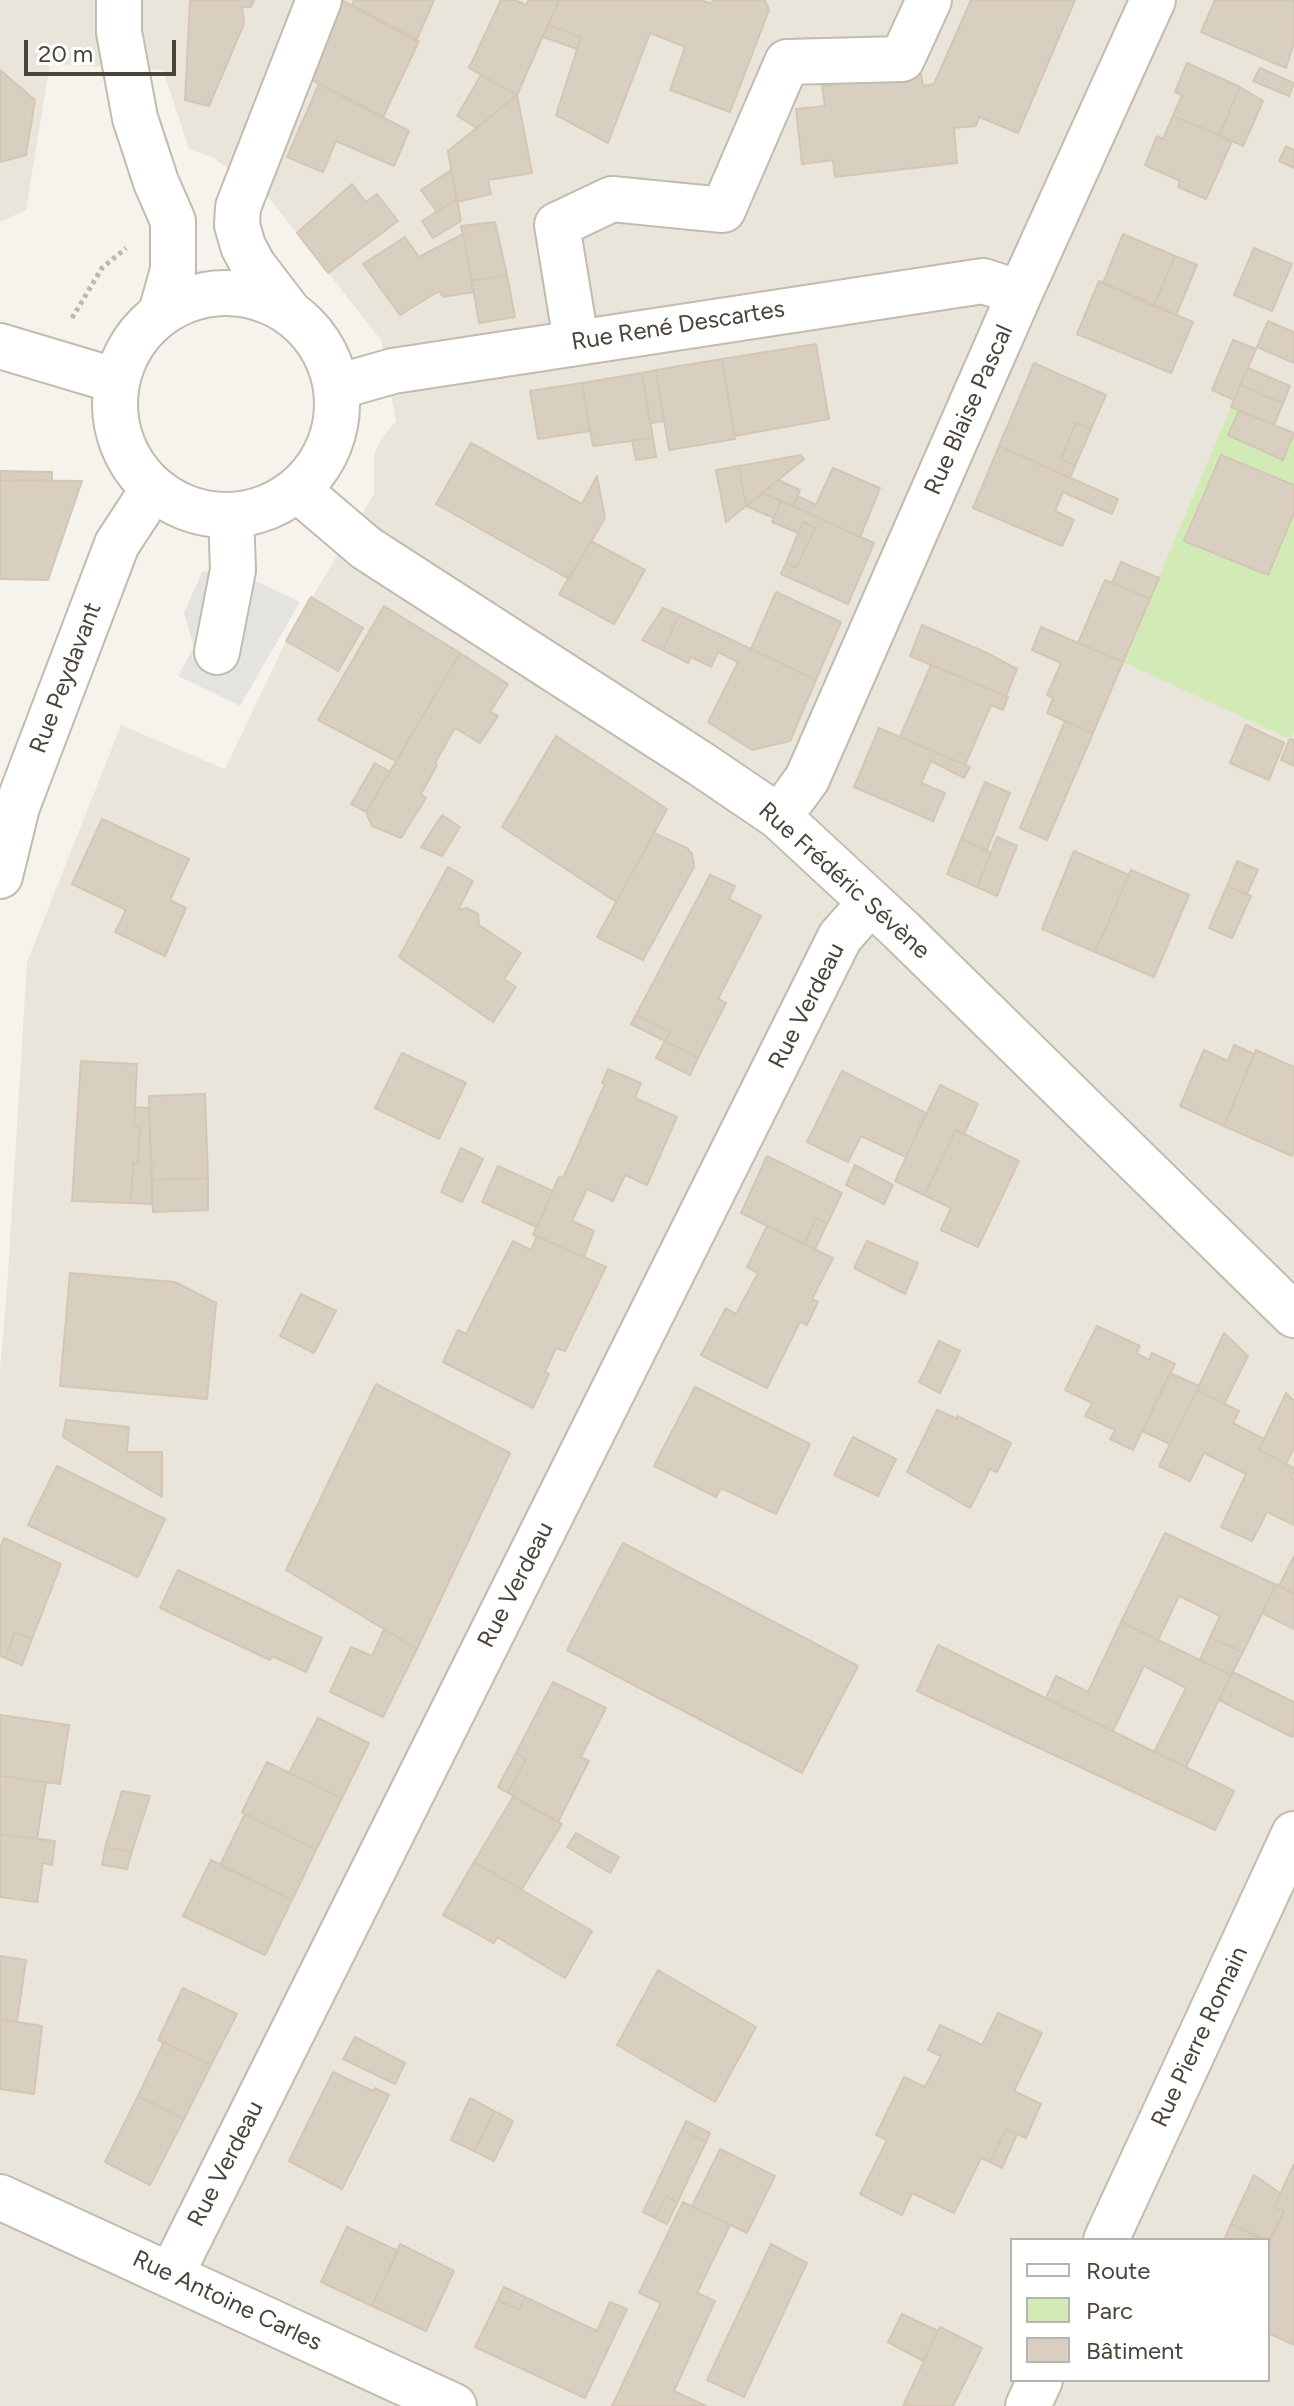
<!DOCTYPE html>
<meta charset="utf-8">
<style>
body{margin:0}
#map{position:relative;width:1294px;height:2406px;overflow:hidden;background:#f6f3ec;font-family:Figtree,sans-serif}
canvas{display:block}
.legend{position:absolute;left:1010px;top:2238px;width:260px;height:144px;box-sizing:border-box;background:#fff;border:2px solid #b7b4b0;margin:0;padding:10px 14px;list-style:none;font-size:24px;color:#4b4439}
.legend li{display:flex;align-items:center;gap:16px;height:40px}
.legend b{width:40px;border:2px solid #b7b4b0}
.scale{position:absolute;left:24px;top:40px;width:152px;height:36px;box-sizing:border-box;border:4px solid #4b4439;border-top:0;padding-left:10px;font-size:24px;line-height:28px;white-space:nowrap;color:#4b4439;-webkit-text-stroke:6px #fff;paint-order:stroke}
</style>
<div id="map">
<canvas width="1294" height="2406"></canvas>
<ul class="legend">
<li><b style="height:10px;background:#fff"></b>Route</li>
<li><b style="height:22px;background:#d2eab5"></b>Parc</li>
<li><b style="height:22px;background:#d8cfc1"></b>Bâtiment</li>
</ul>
<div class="scale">20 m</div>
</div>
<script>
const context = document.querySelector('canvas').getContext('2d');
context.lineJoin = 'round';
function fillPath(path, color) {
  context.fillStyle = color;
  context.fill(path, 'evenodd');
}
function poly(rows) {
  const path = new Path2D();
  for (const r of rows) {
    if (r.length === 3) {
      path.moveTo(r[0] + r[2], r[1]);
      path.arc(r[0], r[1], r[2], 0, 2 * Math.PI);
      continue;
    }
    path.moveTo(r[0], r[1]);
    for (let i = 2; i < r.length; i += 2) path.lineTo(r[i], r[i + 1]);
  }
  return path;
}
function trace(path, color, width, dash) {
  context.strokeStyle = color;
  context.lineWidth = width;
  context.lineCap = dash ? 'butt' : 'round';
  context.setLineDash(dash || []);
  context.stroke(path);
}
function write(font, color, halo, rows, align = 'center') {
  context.font = font + ' Figtree,sans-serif';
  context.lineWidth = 6;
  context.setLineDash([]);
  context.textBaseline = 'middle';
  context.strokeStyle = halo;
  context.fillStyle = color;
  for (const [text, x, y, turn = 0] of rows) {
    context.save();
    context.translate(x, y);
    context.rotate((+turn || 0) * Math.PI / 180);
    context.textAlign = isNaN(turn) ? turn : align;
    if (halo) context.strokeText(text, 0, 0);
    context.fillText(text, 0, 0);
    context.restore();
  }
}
fillPath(poly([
 [0,0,1294,0,1294,2406,0,2406,0,1370,8,1273,27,962,121,725,225,769,286,641,374,494,374,454,384,435,396,421,381,340,269,198,212,157,189,149,163,70,50,64,26,210,0,222],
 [1012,2240,1268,2240,1268,2380,1012,2380]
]), '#eae5da');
fillPath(poly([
 [1231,407,1294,433,1294,731,1290,739,1123,662]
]), '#d2eab5');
fillPath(poly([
 [233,570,300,602,240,706,178,676,194,647,184,613,202,572]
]), '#e5e3e0');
const building = poly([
 [190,0,254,0,251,7,242,7,244,24,209,106,185,100,190,0],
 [354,0,434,0,416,41,352,6,354,0],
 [501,0,515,0,526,5,529,0,559,0,517,95,469,68,501,0],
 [559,0,701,0,712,4,713,0,765,0,769,10,730,112,670,90,685,47,650,33,608,143,556,115,581,37,549,25,559,0],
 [971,0,1075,0,1018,133,979,117,976,126,954,128,957,163,835,177,833,160,802,164,796,109,825,106,822,86,921,74,923,86,934,84,971,0],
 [1215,0,1294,0,1294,43,1286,68,1201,32,1215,0],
 [343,1,419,41,383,117,310,79,343,1],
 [549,25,581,37,577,49,543,37,549,25],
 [1187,63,1240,87,1219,135,1173,116,1182,95,1175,92,1187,63],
 [1260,68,1294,83,1289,96,1253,81,1260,68],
 [0,70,35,100,26,155,0,162,0,70],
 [481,75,517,95,477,128,457,116,481,75],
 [319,84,409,131,394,166,336,141,323,172,287,157,319,84],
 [1240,87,1263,101,1243,146,1219,135,1240,87],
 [517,95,532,173,488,180,491,194,457,202,448,151,517,95],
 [1173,116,1232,141,1206,199,1178,187,1180,181,1145,165,1157,136,1163,139,1173,116],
 [1286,146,1294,150,1294,168,1279,161,1286,146],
 [451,170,457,199,437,212,421,190,451,170],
 [352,184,366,202,377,194,398,221,328,273,297,233,352,184],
 [457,199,461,221,433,238,422,221,457,199],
 [495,222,507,275,472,281,461,226,495,222],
 [463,234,473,292,443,297,439,291,400,315,363,264,405,237,419,257,463,234],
 [1123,234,1175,256,1154,306,1103,283,1123,234],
 [1254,248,1292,264,1272,311,1234,295,1254,248],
 [1175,256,1197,265,1176,315,1154,306,1175,256],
 [507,275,515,317,479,323,472,281,507,275],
 [1099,281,1193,322,1171,373,1077,334,1099,281],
 [1268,321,1294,332,1294,363,1257,347,1268,321],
 [1233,340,1256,349,1234,400,1212,390,1233,340],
 [816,344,829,419,735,436,722,359,816,344],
 [722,359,735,439,669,450,656,370,722,359],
 [1034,363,1106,395,1091,429,1076,423,1061,459,1075,466,1070,478,999,446,1034,363],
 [1248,368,1290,386,1283,403,1240,385,1248,368],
 [656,370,664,421,650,423,642,373,656,370],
 [642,373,653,438,593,446,582,383,642,373],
 [582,383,590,431,538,439,530,391,582,383],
 [1240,385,1283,403,1274,425,1231,407,1240,385],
 [1239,411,1294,433,1283,460,1228,435,1239,411],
 [1076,423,1091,429,1075,466,1061,459,1076,423],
 [653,438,656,457,636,460,632,440,653,438],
 [471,443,582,504,597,476,605,518,569,579,436,504,471,443],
 [999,446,1118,499,1112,514,1063,492,1055,511,1074,520,1062,546,973,508,999,446],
 [801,455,804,459,746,506,739,466,801,455],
 [1221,455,1294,485,1294,513,1268,575,1184,541,1221,455],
 [739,466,746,506,726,522,716,470,739,466],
 [833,468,880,488,860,537,793,506,798,496,816,505,833,468],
 [0,471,52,472,52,481,0,480,0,471],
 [0,480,82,481,48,580,0,579,0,480],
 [778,480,800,490,793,506,763,493,778,480],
 [763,493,781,501,774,518,746,506,763,493],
 [781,501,874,543,848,604,781,574,786,563,796,568,815,528,803,522,798,533,772,522,781,501],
 [803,522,815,528,796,568,786,563,803,522],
 [591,541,645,570,614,624,559,594,591,541],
 [1121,562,1159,578,1150,599,1112,583,1121,562],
 [1105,580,1150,599,1123,662,1078,643,1105,580],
 [776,592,841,622,816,680,751,649,776,592],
 [311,597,363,628,338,671,286,641,311,597],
 [384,606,460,653,396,761,318,720,384,606],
 [663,608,679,615,663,650,642,640,663,608],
 [679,615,816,680,790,741,752,750,708,722,738,662,718,652,711,667,691,657,688,663,663,650,679,615],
 [922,625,985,652,1017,669,1006,696,910,656,922,625],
 [1041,627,1123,662,1093,733,1047,713,1053,698,1047,695,1061,663,1032,650,1041,627],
 [460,653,508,684,490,712,498,716,480,743,455,728,435,763,437,765,421,794,426,798,401,838,372,826,366,812,460,653],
 [931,665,1008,697,1003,710,991,705,965,765,900,737,931,665],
 [1065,721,1093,733,1047,840,1020,828,1065,721],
 [1246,725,1284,743,1269,780,1230,763,1246,725],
 [879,728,970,767,964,778,931,761,921,783,945,793,933,821,854,787,879,728],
 [556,736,667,809,616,902,502,827,556,736],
 [1290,739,1294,740,1294,766,1281,760,1290,739],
 [375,763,390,772,366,812,351,804,375,763],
 [985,782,1010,793,987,850,961,839,985,782],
 [442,815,460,827,442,856,421,847,442,815],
 [102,819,189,859,170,900,186,908,165,956,115,932,126,910,72,884,102,819],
 [654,833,687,848,692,854,694,867,643,960,597,937,654,833],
 [997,837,1017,846,997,896,977,887,997,837],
 [961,839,991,853,977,887,947,874,961,839],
 [1074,851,1129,875,1095,952,1042,929,1074,851],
 [1237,861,1258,870,1247,894,1227,886,1237,861],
 [448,867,473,881,458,910,467,908,478,914,479,925,521,953,504,979,516,987,493,1022,399,957,448,867],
 [1131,870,1189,895,1154,977,1095,952,1131,870],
 [710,875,735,886,729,899,761,916,718,999,726,1003,698,1058,665,1041,670,1032,636,1015,710,875],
 [1227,886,1251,896,1232,938,1209,928,1227,886],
 [636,1015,670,1032,665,1041,631,1024,636,1015],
 [665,1041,698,1058,690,1075,656,1058,665,1041],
 [1234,1045,1254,1054,1224,1126,1180,1106,1204,1050,1228,1061,1234,1045],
 [1256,1050,1294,1067,1294,1150,1292,1156,1224,1126,1256,1050],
 [402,1053,466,1083,439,1139,375,1108,402,1053],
 [81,1061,137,1064,134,1126,140,1127,138,1163,133,1163,131,1203,72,1201,81,1061],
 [608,1069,641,1083,635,1098,677,1117,647,1185,625,1175,613,1201,587,1189,572,1221,594,1231,584,1257,533,1235,559,1177,563,1178,575,1152,605,1084,602,1083,608,1069],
 [842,1071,926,1113,906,1157,861,1136,848,1162,807,1142,842,1071],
 [940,1085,978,1104,964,1134,956,1130,924,1195,895,1181,940,1085],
 [205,1094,208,1178,152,1180,149,1096,205,1094],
 [135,1107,149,1108,152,1204,131,1203,133,1163,138,1163,140,1127,134,1126,135,1107],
 [956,1130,1019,1161,978,1247,941,1230,951,1208,924,1195,956,1130],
 [461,1148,483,1159,462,1202,441,1192,461,1148],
 [767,1156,842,1193,827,1224,816,1218,804,1244,741,1213,767,1156],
 [855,1165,893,1185,884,1204,846,1185,855,1165],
 [498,1166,553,1191,537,1227,482,1202,498,1166],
 [208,1178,208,1210,153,1212,152,1180,208,1178],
 [816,1218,827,1224,815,1249,804,1244,816,1218],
 [767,1226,833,1258,812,1299,818,1302,807,1325,800,1322,767,1388,701,1355,726,1308,736,1314,758,1273,747,1267,767,1226],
 [537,1236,606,1267,565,1351,556,1348,545,1372,549,1374,533,1408,443,1362,458,1330,466,1334,513,1241,531,1250,537,1236],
 [867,1241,918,1263,905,1294,854,1268,867,1241],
 [70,1273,175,1282,216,1303,207,1399,60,1386,70,1273],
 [301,1294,336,1311,314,1353,280,1336,301,1294],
 [1097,1326,1140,1346,1136,1353,1149,1360,1152,1353,1175,1364,1133,1450,1110,1439,1115,1430,1085,1416,1092,1403,1065,1390,1097,1326],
 [1224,1333,1248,1356,1224,1404,1197,1390,1224,1333],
 [939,1341,960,1351,940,1393,919,1382,939,1341],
 [1170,1373,1199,1386,1170,1444,1142,1431,1170,1373],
 [376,1384,510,1453,417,1649,286,1570,376,1384],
 [695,1387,810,1444,776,1514,721,1488,716,1497,654,1466,695,1387],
 [1197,1390,1239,1411,1233,1423,1264,1439,1259,1450,1294,1468,1292,1479,1294,1480,1294,1525,1267,1512,1252,1541,1221,1527,1246,1474,1204,1453,1190,1481,1159,1466,1197,1390],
 [1286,1393,1294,1401,1294,1448,1286,1464,1259,1450,1286,1393],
 [937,1410,957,1419,957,1416,1011,1443,997,1472,990,1469,970,1508,907,1472,937,1410],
 [66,1420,129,1427,127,1452,162,1452,162,1497,63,1437,66,1420],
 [853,1437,896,1459,878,1496,834,1475,853,1437],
 [57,1466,165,1519,138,1577,28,1525,57,1466],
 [1165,1533,1276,1585,1243,1652,1210,1637,1220,1616,1179,1596,1158,1640,1121,1622,1165,1533],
 [4,1538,61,1564,32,1639,15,1632,5,1658,0,1656,0,1549,4,1538],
 [623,1543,858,1666,802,1773,567,1650,623,1543],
 [1294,1556,1294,1594,1279,1586,1294,1556],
 [178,1570,322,1638,306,1672,272,1656,270,1660,160,1608,178,1570],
 [1276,1584,1294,1594,1294,1629,1262,1613,1276,1584],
 [1121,1622,1231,1675,1186,1767,1154,1752,1186,1688,1144,1666,1113,1731,1046,1698,1056,1676,1088,1692,1121,1622],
 [384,1629,417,1649,383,1717,330,1692,351,1647,372,1656,384,1629],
 [15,1632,32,1639,22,1665,5,1658,15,1632],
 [1210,1637,1243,1652,1231,1675,1200,1660,1210,1637],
 [938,1645,1234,1791,1215,1830,917,1691,938,1645],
 [1233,1672,1294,1702,1294,1731,1292,1737,1219,1700,1233,1672],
 [553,1682,606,1708,581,1757,589,1761,558,1822,508,1793,526,1759,516,1753,553,1682],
 [0,1715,69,1725,60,1784,0,1776,0,1715],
 [318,1718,369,1743,342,1798,289,1773,318,1718],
 [516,1753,526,1759,508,1793,498,1787,516,1753],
 [267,1762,342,1798,316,1850,242,1812,267,1762],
 [0,1776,46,1782,37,1839,0,1834,0,1776],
 [122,1791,150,1796,132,1851,105,1848,122,1791],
 [513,1797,562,1824,522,1889,474,1862,513,1797],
 [245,1814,316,1850,292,1900,220,1865,245,1814],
 [576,1833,619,1857,610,1873,567,1847,576,1833],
 [0,1834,55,1841,52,1865,43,1863,37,1902,0,1897,0,1834],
 [105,1848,132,1851,127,1869,102,1865,105,1848],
 [211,1860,292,1900,265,1955,183,1916,211,1860],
 [474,1862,592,1931,565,1978,497,1937,494,1943,443,1915,474,1862],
 [0,1956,26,1960,17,2021,0,2019,0,1956],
 [658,1970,756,2027,715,2102,617,2045,658,1970],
 [183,1988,237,2014,211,2065,158,2040,183,1988],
 [998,2013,1042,2033,1014,2091,1041,2104,1026,2138,1006,2129,990,2162,981,2158,954,2213,912,2193,902,2215,860,2194,887,2140,876,2135,904,2077,925,2087,941,2056,928,2050,940,2025,982,2045,998,2013],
 [0,2019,42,2026,34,2094,0,2089,0,2019],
 [355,2037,405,2063,395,2084,343,2059,355,2037],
 [164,2042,211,2065,184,2119,138,2096,164,2042],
 [333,2072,373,2091,375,2088,389,2095,342,2189,289,2161,333,2072],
 [138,2096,184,2119,150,2185,105,2162,138,2096],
 [470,2098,494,2111,474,2151,451,2140,470,2098],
 [494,2111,513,2121,494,2161,474,2151,494,2111],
 [686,2121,710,2133,706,2142,682,2130,686,2121],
 [1006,2129,1017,2134,1002,2168,990,2162,1006,2129],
 [682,2130,706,2142,677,2203,666,2196,655,2218,643,2212,682,2130],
 [720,2149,775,2176,747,2233,692,2206,720,2149],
 [1294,2164,1294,2345,1268,2333,1268,2242,1284,2211,1274,2207,1294,2164],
 [1254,2175,1280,2193,1274,2207,1284,2211,1269,2243,1268,2240,1231,2224,1254,2175],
 [666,2196,677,2203,667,2224,655,2218,666,2196],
 [683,2202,730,2225,697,2293,715,2301,674,2391,706,2406,612,2406,661,2303,639,2293,683,2202],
 [1231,2224,1263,2240,1224,2240,1231,2224],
 [347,2227,398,2251,372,2306,321,2282,347,2227],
 [400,2244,454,2271,426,2331,372,2306,400,2244],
 [771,2244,807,2263,744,2397,707,2380,771,2244],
 [504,2287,525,2297,519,2310,498,2300,504,2287],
 [525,2297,597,2331,610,2302,627,2309,585,2398,475,2347,498,2300,519,2310,525,2297],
 [902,2314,938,2331,923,2361,888,2342,902,2314],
 [940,2327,982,2348,953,2406,903,2406,940,2327]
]);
fillPath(building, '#d8cfc1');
trace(building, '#d3c7b4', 2);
const minor = poly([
 [119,0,119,32,135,118,156,182,173,221,173,270,161,313],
 [226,404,111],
 [289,312,253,265,243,246,237,225,238,207,319,0],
 [576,341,557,225,612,199,723,210,787,62,902,59,929,0],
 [0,346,117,381],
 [337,387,393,371,983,281,1020,293],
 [298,490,366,548,701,764,779,817,901,930,1294,1315],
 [217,652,233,570,231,515],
 [779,817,807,779,1020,293,1153,0],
 [0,876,17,807,117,544,153,489],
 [0,2197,454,2406],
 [1106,2240,1294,1834],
 [171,2275,840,937,871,902],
 [1028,2406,1040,2380]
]);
trace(minor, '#c2bbae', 48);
trace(poly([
 [72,318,102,268,126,248]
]), '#c4b79f', 5, [4, 4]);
trace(minor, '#fff', 44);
write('24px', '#4b4439', '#fff', [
 ["Rue René Descartes",678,326,-9],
 ["Rue Blaise Pascal",969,410,-66],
 ["Rue Peydavant",66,678,-69],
 ["Rue Frédéric Sévène",844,881,42],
 ["Rue Verdeau",807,1006,-63],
 ["Rue Verdeau",516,1585,-63],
 ["Rue Pierre Romain",1200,2037,-65],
 ["Rue Verdeau",226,2164,-63],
 ["Rue Antoine Carles",227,2301,25]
]);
</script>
